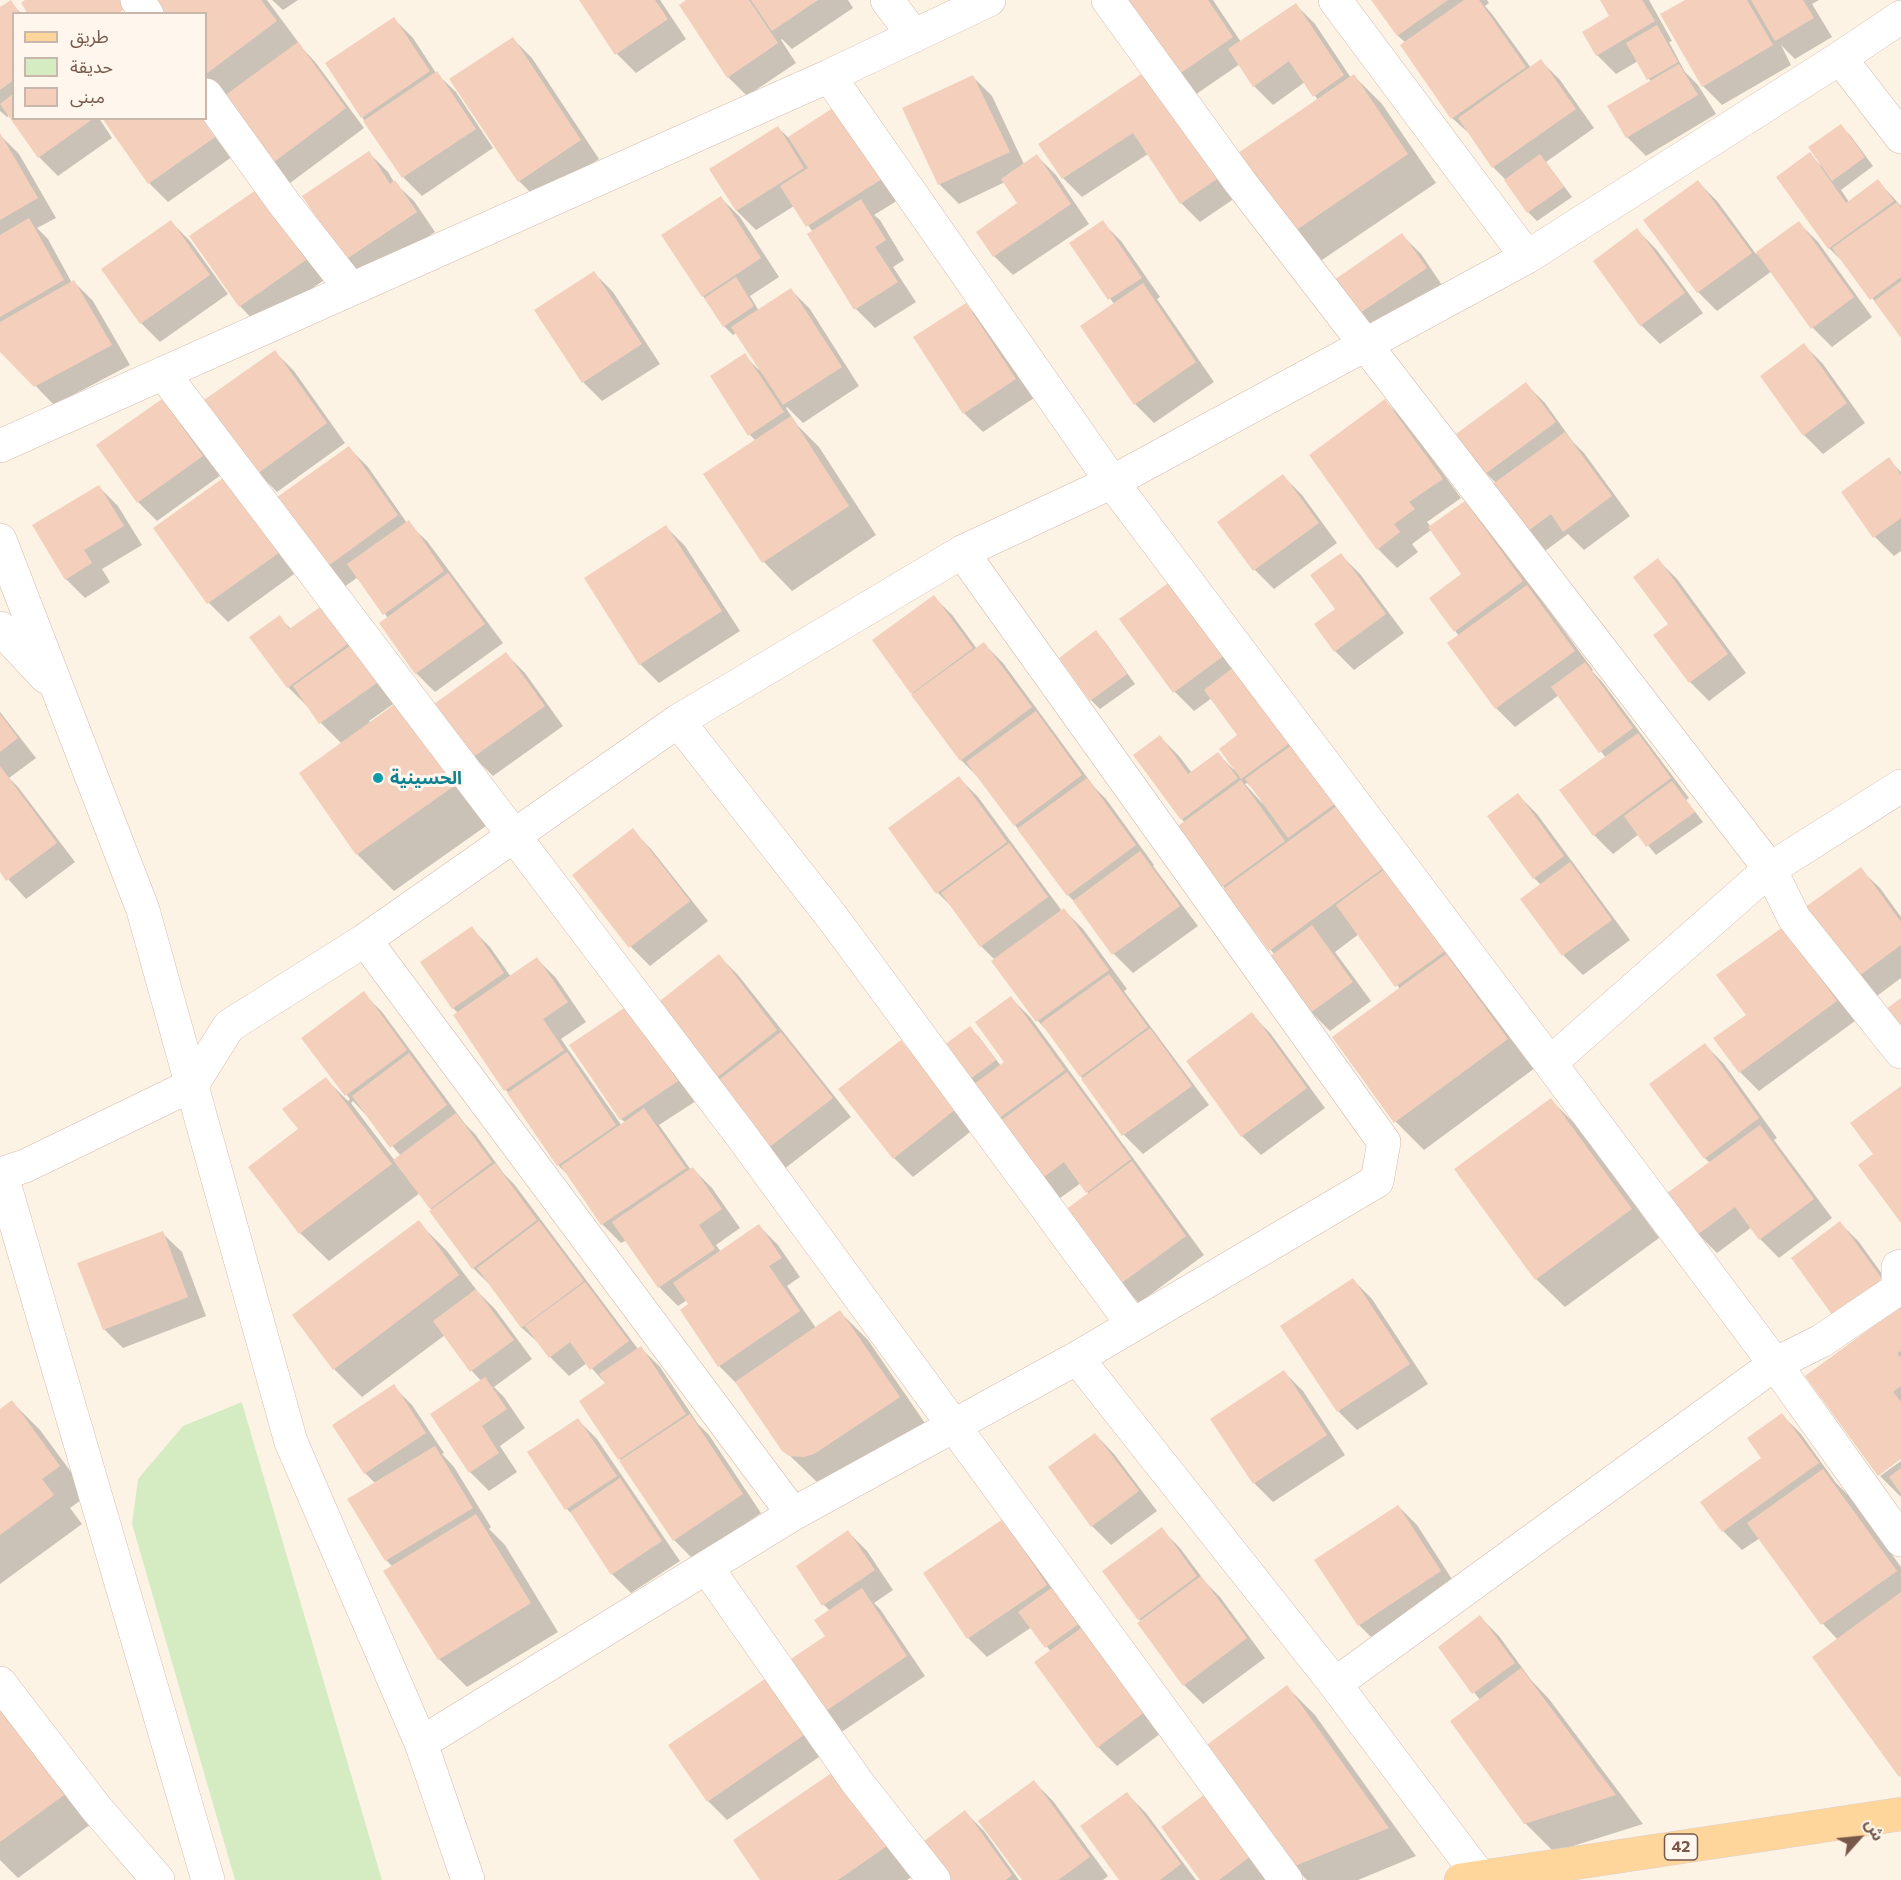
<!DOCTYPE html>
<meta charset="utf-8">
<style>
body{margin:0}
#map{position:relative;width:1901px;height:1880px;overflow:hidden;background:#fdf3e5;font-family:Commissioner,"Noto Sans Arabic",sans-serif}
canvas{display:block}
.legend{position:absolute;left:12px;top:12px;width:195px;height:108px;box-sizing:border-box;background:#fff7ed;border:2px solid #c9b7ab;margin:0;padding:8px 10px;list-style:none;font-size:18px;color:#785849}
.legend li{display:flex;align-items:center;gap:12px;height:30px}
.legend b{width:30px;border:2px solid #c9b7ab}
.north{position:absolute;left:1829px;top:1808px;width:60px;height:60px;-webkit-text-stroke:4px #fff7ed;paint-order:stroke;rotate:63deg;font-size:16px;font-weight:700;line-height:24px;text-align:center;color:#785849}
.north::after{content:'';display:block;margin:auto;width:21px;height:27px;background:#785849;clip-path:polygon(50% 0,100% 100%,50% 72%,0 100%)}
</style>
<div id="map">
<canvas width="1901" height="1880"></canvas>
<ul class="legend">
<li><b style="height:8px;background:#fed69b"></b>طريق</li>
<li><b style="height:16px;background:#d5ecc3"></b>حديقة</li>
<li><b style="height:16px;background:#f4d0bc"></b>مبنى</li>
</ul>
<div class="north">ش</div>
</div>
<script>
const context = document.querySelector('canvas').getContext('2d');
context.lineJoin = 'round';
function fillPath(path, color) {
  context.fillStyle = color;
  context.fill(path, 'evenodd');
}
function poly(rows) {
  const path = new Path2D();
  for (const r of rows) {
    path.moveTo(r[0], r[1]);
    for (let i = 2; i < r.length; i += 2) path.lineTo(r[i], r[i + 1]);
  }
  return path;
}
function trace(path, color, width, dash) {
  context.strokeStyle = color;
  context.lineWidth = width;
  context.lineCap = dash ? 'butt' : 'round';
  context.setLineDash(dash || []);
  context.stroke(path);
}
function write(font, color, halo, rows, align = 'center') {
  context.font = font + ' Commissioner,"Noto Sans Arabic",sans-serif';
  context.lineWidth = 6;
  context.setLineDash([]);
  context.textBaseline = 'middle';
  context.strokeStyle = halo;
  context.fillStyle = color;
  for (const [text, x, y, turn = 0] of rows) {
    context.save();
    context.translate(x, y);
    context.rotate((+turn || 0) * Math.PI / 180);
    context.textAlign = isNaN(turn) ? turn : align;
    if (halo) context.strokeText(text, 0, 0);
    context.fillText(text, 0, 0);
    context.restore();
  }
}
fillPath(poly([
 [242,1402,242,1403,382,1880,235,1880,132,1524,138,1479,183,1426]
]), '#d5ecc3');
fillPath(poly([
 [148,0,267,0,304,50,316,63,364,128,286,186,225,97,206,77,206,14],
 [272,0,298,0,283,10],
 [581,0,660,0,686,39,636,73,617,54],
 [689,0,848,0,853,8,792,49,782,39,781,40,796,63,747,96,728,77],
 [1124,0,1213,0,1241,42,1296,5,1315,24,1351,78,1354,76,1382,104,1436,183,1319,262,1291,234,1318,100,1305,82,1273,105,1254,86,1240,64,1192,97],
 [1373,0,1487,0,1489,3,1485,6,1492,14,1531,68,1541,61,1560,80,1594,128,1546,162,1572,197,1537,221,1528,212,1506,180,1493,167,1472,136,1452,118,1406,43,1398,36],
 [1602,0,1649,0,1672,41,1669,42,1685,72,1698,85,1716,114,1646,156,1627,137,1651,82,1638,61,1616,74,1597,55,1611,16],
 [1688,0,1819,0,1812,4,1832,37,1795,59,1781,45,1791,65,1722,105,1703,86],
 [10,2,22,14,14,14,14,118,99,118,112,138,58,176,39,157,10,115,7,117,0,111,0,9],
 [394,19,413,38,436,73,456,92,493,148,422,196,403,177,362,117],
 [513,39,532,58,599,159,538,200,519,181],
 [1146,73,1235,198,1200,222,1181,203,1148,154,1082,197,1063,178,1040,144],
 [973,77,992,96,1024,164,1037,156,1056,175,1089,224,1013,275,994,256,1019,204,1005,182,959,204,940,185,904,109],
 [839,106,903,197,874,215,880,220,904,260,893,267,916,302,875,328,856,309,813,232,794,206,756,230,737,211,711,170,778,128,789,138],
 [206,118,239,152,168,202,149,183],
 [1840,126,1850,135,1873,166,1841,190,1849,202,1878,181,1901,206,1901,335,1848,267,1829,248,1778,177,1810,154,1821,166],
 [0,135,19,154,56,218,37,228,48,239,72,283,74,282,93,301,130,365,54,405,0,349],
 [369,153,388,172,394,182,414,201,435,232,365,278,346,259],
 [1698,182,1717,201,1756,254,1799,223,1818,242,1872,317,1832,347,1813,328,1772,271,1717,311,1698,292],
 [255,192,324,280,259,326,240,306,191,237],
 [721,198,740,217,779,277,750,296,759,311,791,290,810,309,859,386,803,423,787,407,786,408,798,426,819,447,876,535,792,591,764,562,705,474,756,441,750,435,744,355,760,371,737,332,733,335,724,326,703,296],
 [171,222,190,241,228,294,160,342,141,323],
 [1102,222,1121,241,1160,297,1157,299,1214,382,1154,423,1135,404,1114,304,1071,244],
 [1637,230,1656,249,1703,313,1660,344,1641,325],
 [1402,235,1421,254,1444,288,1378,333,1359,314],
 [594,273,613,292,660,364,602,401,583,382],
 [966,305,985,324,1034,398,983,432,964,413],
 [1804,345,1823,364,1865,423,1823,454,1804,435],
 [275,352,294,371,345,443,277,492,258,473],
 [1526,384,1545,403,1573,442,1584,453,1630,516,1584,550,1568,534,1545,551,1526,532,1497,484,1486,473],
 [162,400,181,419,221,475,157,521,138,502],
 [1385,401,1404,420,1461,498,1427,522,1431,527,1465,503,1484,522,1593,670,1592,671,1603,683,1689,798,1686,800,1703,822,1656,855,1639,834,1613,854,1594,835,1606,758,1559,695,1515,727,1496,708,1459,636,1431,598,1463,574,1431,530,1412,544,1418,552,1397,568,1378,549],
 [349,448,368,467,407,523,427,541,503,643,435,692,416,673,388,618,358,577,340,590,272,502],
 [1888,459,1901,472,1901,551,1894,556,1875,537,1843,492],
 [230,475,301,569,228,622,209,603,155,528],
 [1283,476,1302,495,1337,543,1274,589,1255,570,1220,523],
 [99,487,118,506,142,545,102,569,110,582,85,598,66,579],
 [666,527,685,546,740,631,659,683,640,664],
 [1341,555,1360,574,1404,633,1354,670,1335,651],
 [1658,560,1677,579,1746,673,1709,701,1690,682,1670,624],
 [1175,580,1535,1068,1424,1150,1396,1122,1334,1038,1400,989,1359,934,1335,952,1371,1001,1330,1031,1311,1012,1274,954,1223,886,1182,819,1160,737,1179,756,1192,773,1218,754,1234,770,1239,736,1212,698,1194,711,1175,692,1121,619],
 [1247,783,1255,791,1263,802,1262,803,1245,784],
 [934,597,953,616,977,649,984,644,1003,663,1095,788,1106,799,1154,865,1153,866,1198,926,1133,973,1114,954,1078,905,1068,895,980,779,961,760,912,693],
 [323,607,399,700,369,721,370,723,399,703,493,821,394,891,358,855,301,773,342,744,321,723,308,705,307,706,288,687,279,617,291,629],
 [1096,632,1105,642,1135,684,1100,709,1091,700],
 [506,654,525,673,563,726,493,776,474,757],
 [0,712,36,758,9,778,18,787,75,862,26,899,0,870],
 [959,778,978,797,1062,911,1064,910,1083,929,1127,989,1124,991,1209,1105,1143,1154,1124,1135,1050,1034,1038,1021,994,961,995,960,981,946,955,910,938,893],
 [1518,795,1537,814,1630,940,1583,975,1564,956,1522,899,1541,885,1534,878,1489,816],
 [632,830,651,849,708,921,650,966,631,947,574,875],
 [1860,869,1880,888,1901,917,1901,978,1869,1002,1850,983],
 [471,928,490,947,511,977,537,959,556,978,586,1022,561,1039,622,1126,626,1123,621,1119,627,1008,696,1101,659,1125,691,1170,693,1169,712,1188,740,1228,716,1245,721,1252,759,1226,778,1245,800,1277,787,1286,816,1328,840,1312,868,1340,927,1426,818,1483,784,1450,738,1385,719,1366,682,1310,690,1305,687,1300,678,1306,659,1287,627,1240,621,1243,602,1224,569,1176,558,1165,506,1090,458,1013,453,1008],
 [1783,928,1855,1021,1759,1091,1740,1072,1715,1039,1748,1015],
 [719,956,738,975,851,1117,783,1170,714,1086],
 [363,993,382,1012,465,1124,475,1134,504,1174,514,1184,638,1349,641,1348,660,1367,698,1424,709,1435,761,1513,693,1559,674,1540,581,1401,606,1384,587,1363,569,1376,550,1357,542,1346,522,1328,491,1286,473,1268,420,1193,329,1261,300,1233,250,1167,300,1130,326,1079,348,1101,350,1099,303,1038],
 [353,1101,365,1114,401,1156,395,1161,351,1103],
 [1011,998,1030,1017,1204,1255,1139,1303,1120,1284,1089,1194,1081,1183,1056,1201,967,1081,970,1028,979,1037,1001,1066,1006,1063],
 [1251,1014,1270,1033,1325,1108,1261,1155,1242,1136],
 [901,1042,920,1061,974,1129,913,1177,894,1158,840,1089],
 [1705,1045,1724,1064,1777,1138,1774,1140,1832,1218,1779,1258,1760,1239,1752,1227,1717,1253,1698,1234,1710,1163,1705,1158],
 [1551,1100,1579,1128,1659,1238,1565,1307,1536,1279],
 [418,1222,447,1251,478,1292,495,1309,532,1359,494,1387,504,1397,525,1428,500,1446,517,1472,489,1491,470,1472,481,1381,472,1371,445,1335,362,1397,334,1369],
 [1840,1223,1859,1242,1900,1299,1853,1334],
 [162,1233,182,1252,206,1316,123,1348,104,1329],
 [1353,1280,1372,1299,1428,1384,1357,1430,1338,1411],
 [1901,1308,1901,1457,1878,1474],
 [1284,1372,1303,1391,1345,1455,1273,1502,1254,1483],
 [393,1386,412,1405,444,1453,442,1454,454,1467,491,1527,489,1529,505,1545,558,1632,467,1687,439,1659,393,1567,386,1560,376,1484,365,1473,334,1425],
 [12,1402,40,1430,88,1495,70,1508,82,1524,0,1584,0,1411],
 [1782,1415,1801,1434,1836,1483,1852,1499,1901,1567,1901,1777,1814,1657,1838,1640,1823,1624,1760,1538,1742,1550,1723,1531,1703,1503,1764,1458],
 [578,1420,597,1439,680,1561,631,1593,612,1574,576,1519,567,1509,529,1453],
 [1095,1434,1114,1454,1157,1511,1111,1545,1092,1526],
 [1901,1461,1901,1497,1880,1476],
 [1398,1506,1417,1525,1459,1590,1378,1644,1359,1625],
 [1003,1521,1164,1731,1117,1766,1098,1747,1051,1652,1032,1627,987,1657,968,1638,925,1573],
 [1161,1529,1180,1548,1206,1583,1220,1597,1265,1658,1203,1704,1184,1685,1139,1619],
 [848,1532,867,1551,893,1590,874,1603,880,1609,925,1676,837,1735,818,1716,830,1611,824,1605,798,1566],
 [1480,1617,1499,1636,1531,1680,1549,1699,1643,1824,1554,1852,1525,1823,1480,1700,1440,1648],
 [765,1681,822,1755,727,1820,708,1801],
 [1287,1687,1315,1715,1416,1856,1358,1880,1307,1880,1293,1866],
 [0,1706,91,1824,18,1878,0,1860],
 [836,1772,915,1875,907,1880,762,1880],
 [1034,1782,1053,1801,1108,1876,1103,1880,1024,1880],
 [1209,1793,1273,1873,1264,1880,1202,1880],
 [1127,1794,1146,1813,1196,1880,1121,1880],
 [965,1812,984,1831,1019,1880,942,1880]
]), '#0003');
fillPath(poly([
 [11,0,20,14,14,14,14,80,0,90,0,7],
 [25,0,124,0,128,6,118,14,28,14,21,3],
 [146,0,261,0,277,21,206,74,206,14,156,14],
 [579,0,655,0,668,19,615,55],
 [686,0,749,0,778,43,727,78,679,5],
 [751,0,818,0,772,31],
 [1121,0,1208,0,1233,37,1172,79],
 [1371,0,1448,0,1397,36],
 [1464,0,1479,0,1526,67,1451,119,1400,45],
 [1600,0,1642,0,1655,21,1596,56,1582,32,1609,16],
 [1685,0,1747,0,1773,45,1702,87,1660,14],
 [1751,0,1803,0,1814,18,1775,41],
 [1296,3,1344,75,1313,97,1289,61,1253,87,1228,49],
 [394,17,430,71,361,118,325,63],
 [1657,25,1678,62,1647,80,1626,43],
 [513,37,581,140,518,182,449,79],
 [298,42,346,108,266,168,216,102],
 [1541,59,1576,109,1492,168,1458,118],
 [1679,64,1698,95,1626,138,1607,106],
 [437,71,476,129,402,178,363,121],
 [1146,71,1217,179,1180,204,1133,133,1062,179,1038,144],
 [1354,74,1408,154,1289,235,1235,155],
 [973,75,1010,152,938,185,902,108],
 [14,93,14,118,94,118,38,158,0,104],
 [839,104,885,177,806,227,780,186,808,168,788,137],
 [102,118,206,118,221,133,148,184],
 [1841,124,1865,157,1832,181,1808,147],
 [778,126,804,168,736,211,709,169],
 [0,133,38,198,0,220],
 [369,151,390,184,395,180,417,212,345,260,302,196],
 [1810,152,1846,203,1878,179,1894,201,1828,249,1776,177],
 [1037,154,1071,204,993,257,976,232,1017,203,1001,179],
 [1540,154,1564,187,1527,213,1504,180],
 [1698,180,1752,253,1697,293,1643,220],
 [256,190,306,260,239,307,189,236],
 [721,196,761,258,702,297,661,235],
 [861,199,886,240,875,247,898,282,854,310,807,234],
 [1897,202,1901,208,1901,277,1870,300,1832,248],
 [29,218,64,280,0,317,0,235],
 [171,220,210,275,140,324,101,269],
 [1103,220,1142,278,1108,300,1069,243],
 [1799,221,1854,297,1811,329,1756,252],
 [1637,228,1685,293,1640,326,1593,261],
 [1402,233,1427,268,1357,315,1334,280],
 [594,271,642,344,582,383,534,310],
 [736,277,754,306,723,327,704,298],
 [74,280,112,345,34,387,0,352,0,322],
 [1901,281,1901,338,1874,301],
 [1143,283,1196,362,1134,405,1080,326],
 [791,288,842,367,783,405,731,327],
 [966,303,1016,379,963,414,913,337],
 [1804,343,1847,403,1803,436,1760,376],
 [275,350,327,423,257,474,204,400],
 [745,353,784,412,748,436,710,376],
 [1526,382,1556,422,1485,474,1456,434],
 [162,399,203,456,137,503,96,445],
 [1385,399,1443,479,1409,502,1415,509,1394,524,1400,532,1377,550,1309,455],
 [791,416,849,506,762,563,703,474],
 [1565,432,1612,496,1563,532,1551,514,1525,533,1490,486],
 [349,446,398,515,320,572,270,502],
 [1889,457,1901,475,1901,518,1873,538,1841,492],
 [230,473,283,550,207,604,153,528],
 [1283,474,1319,523,1253,571,1217,522],
 [99,485,124,526,84,550,92,563,65,580,32,525],
 [1465,501,1523,581,1454,632,1429,598,1461,574,1428,527],
 [409,520,444,571,383,615,347,564],
 [666,525,722,611,639,665,584,578],
 [1341,553,1386,614,1334,652,1314,624,1335,609,1310,575],
 [1658,558,1728,654,1689,683,1653,635,1668,624,1633,577],
 [448,573,485,624,415,674,379,623],
 [1175,578,1229,652,1173,693,1119,619],
 [1527,585,1575,651,1495,709,1447,643],
 [934,595,973,648,911,694,872,640],
 [323,605,349,643,287,688,249,637,280,615,289,629],
 [1096,630,1127,674,1090,701,1059,658],
 [984,642,1032,707,960,761,911,695],
 [354,643,381,680,319,724,293,686],
 [506,652,545,706,472,758,434,704],
 [1585,662,1633,728,1599,753,1551,687],
 [1234,667,1290,743,1241,779,1219,749,1237,735,1204,690],
 [399,701,457,784,356,855,299,773],
 [1036,711,1082,775,1014,826,966,762],
 [0,714,18,738,0,752],
 [1638,733,1671,778,1593,836,1559,790],
 [1160,735,1188,774,1218,752,1238,778,1181,820,1133,755],
 [1293,744,1336,803,1288,838,1245,779],
 [0,766,57,843,6,881,0,872],
 [959,776,1007,842,936,894,888,828],
 [1087,778,1136,845,1067,896,1017,829],
 [1241,780,1285,841,1222,887,1178,826],
 [1672,781,1695,812,1646,847,1624,816],
 [1518,793,1564,856,1533,879,1487,816],
 [1337,806,1382,869,1269,951,1223,889],
 [633,828,690,901,629,948,572,875],
 [1009,843,1048,897,980,947,941,893],
 [1140,851,1180,906,1112,955,1073,901],
 [1570,862,1612,920,1562,956,1520,899],
 [1861,867,1901,922,1901,945,1848,984,1797,913],
 [1385,869,1445,951,1395,987,1336,905],
 [1064,908,1109,970,1036,1022,991,961],
 [1312,925,1353,982,1310,1013,1269,957],
 [472,926,504,973,452,1009,420,962],
 [1783,927,1837,1001,1739,1073,1713,1038,1746,1015,1716,975],
 [719,954,777,1030,709,1084,651,1008],
 [1446,954,1508,1039,1394,1123,1332,1037],
 [537,957,568,1002,543,1019,564,1050,504,1091,453,1015],
 [1109,974,1148,1027,1080,1077,1041,1023],
 [364,991,407,1050,345,1096,301,1038],
 [1011,996,1065,1070,995,1121,970,1087,1004,1062,975,1022],
 [1901,998,1901,1044,1879,1014],
 [627,1006,678,1081,620,1120,569,1045],
 [1252,1012,1307,1088,1241,1137,1186,1061],
 [970,1026,996,1060,966,1082,940,1048],
 [1150,1028,1192,1086,1122,1136,1081,1079],
 [781,1032,833,1098,763,1152,711,1086],
 [901,1040,956,1109,893,1159,838,1089],
 [1705,1043,1759,1118,1704,1159,1649,1084],
 [567,1052,616,1125,557,1166,507,1093],
 [409,1053,447,1105,390,1148,352,1096],
 [1067,1072,1131,1159,1086,1193,1064,1162,1036,1183,995,1125],
 [326,1077,392,1164,299,1234,248,1167,298,1129,282,1109],
 [1901,1086,1901,1223,1858,1165,1873,1154,1850,1123],
 [1551,1098,1632,1209,1535,1280,1454,1169],
 [644,1108,686,1168,601,1225,561,1166],
 [456,1113,492,1162,430,1209,393,1160],
 [1760,1125,1814,1199,1759,1240,1735,1207,1697,1235,1667,1193],
 [1132,1161,1186,1236,1119,1285,1065,1210],
 [495,1163,537,1220,472,1269,429,1211],
 [693,1167,722,1209,699,1225,715,1249,658,1288,612,1222],
 [419,1220,459,1275,333,1370,292,1315],
 [539,1221,584,1281,521,1328,477,1268],
 [1840,1221,1882,1279,1833,1316,1791,1258],
 [759,1224,782,1258,769,1266,800,1311,718,1367,680,1310,688,1304,673,1283],
 [163,1231,188,1297,103,1330,77,1263],
 [1353,1278,1410,1364,1337,1412,1280,1326],
 [585,1282,629,1341,590,1370,570,1342,549,1358,525,1326],
 [476,1289,514,1340,470,1372,433,1321],
 [1901,1306,1901,1351,1897,1353,1901,1358,1901,1386,1893,1392,1901,1402,1901,1459,1878,1476,1805,1376],
 [840,1310,900,1397,814,1454,804,1457,789,1456,782,1451,735,1382],
 [641,1346,686,1414,618,1460,579,1401,605,1383,599,1374],
 [1284,1370,1327,1435,1253,1484,1210,1419],
 [485,1377,507,1409,482,1426,499,1453,469,1473,430,1414],
 [394,1384,426,1433,364,1474,332,1425],
 [12,1400,60,1466,42,1479,54,1495,0,1535,0,1409],
 [1782,1413,1819,1463,1722,1532,1700,1502,1761,1458,1747,1438],
 [690,1414,743,1494,673,1541,619,1461],
 [578,1418,617,1476,565,1510,527,1452],
 [1095,1433,1139,1491,1091,1527,1048,1467],
 [435,1446,473,1508,385,1561,347,1499],
 [1901,1468,1901,1494,1889,1477],
 [1823,1469,1897,1571,1821,1625,1747,1523],
 [620,1478,662,1541,611,1575,570,1512],
 [1398,1505,1441,1571,1358,1626,1314,1560],
 [476,1514,531,1603,438,1660,383,1571],
 [1003,1519,1047,1585,967,1639,923,1573],
 [1162,1527,1197,1576,1138,1620,1102,1571],
 [848,1530,875,1570,822,1606,796,1566],
 [1201,1576,1247,1638,1183,1686,1137,1623],
 [1053,1587,1080,1623,1045,1648,1018,1612],
 [862,1588,907,1656,817,1717,782,1665,825,1636,814,1620],
 [1901,1592,1901,1776,1899,1777,1812,1657],
 [1480,1615,1515,1663,1472,1694,1438,1647],
 [1084,1626,1146,1711,1097,1748,1034,1662],
 [1521,1668,1616,1795,1524,1824,1450,1721],
 [765,1679,804,1735,707,1802,668,1745],
 [1287,1685,1389,1828,1292,1867,1204,1747],
 [0,1706,64,1795,0,1842],
 [836,1770,887,1846,838,1880,760,1880,733,1840],
 [1034,1780,1090,1857,1058,1880,1022,1880,978,1821],
 [1209,1791,1255,1853,1219,1880,1200,1880,1161,1827],
 [1127,1792,1181,1864,1160,1880,1119,1880,1080,1826],
 [965,1810,1012,1875,1006,1880,941,1880,916,1847]
]), '#f4d0bc');
const minor = poly([
 [137,0,147,14],
 [887,0,914,36],
 [1108,0,1240,182,1770,869,1794,918,1901,1052],
 [1335,0,1527,257],
 [1840,58,1901,137],
 [829,76,1112,482,1550,1063,1775,1364,1901,1540],
 [206,95,283,202,351,289],
 [163,373,741,1135,1286,1880],
 [0,446,829,76,989,0],
 [0,540,143,910,291,1442,421,1743,468,1880],
 [0,628,46,677],
 [678,721,832,917,1133,1325],
 [365,940,793,1514],
 [1550,1063,1770,869,1901,786],
 [1,1173,208,1880],
 [0,1174,25,1166,192,1085,229,1026,365,940,678,721,962,552,1112,482,1527,257,1840,58,1901,17],
 [1077,1358,1335,1684,1480,1877],
 [707,1568,857,1782,934,1880],
 [0,1683,96,1808,158,1880],
 [1335,1684,1775,1364,1821,1341,1898,1289,1898,1267,1901,1266],
 [421,1743,793,1514,1077,1358,1377,1181,1384,1142,962,552]
]);
const major = poly([
 [1461,1880,1901,1814]
]);
trace(minor, '#d2bcad', 34);
trace(major, '#d9d0cc', 34);
trace(minor, '#fff', 33);
trace(major, '#fed69b', 33);
for (const [x, y, r, color] of [
 [378,778,6,"#0f9aa8"]
]) {
  const dot = new Path2D();
  dot.arc(x, y, r, 0, 2 * Math.PI);
  context.fillStyle = color;
  context.fill(dot);
  trace(dot, '#fff7ed', 2);
}
for (const [x, y, w] of [
 [1681,1847,33]
]) {
  const box = new Path2D();
  box.roundRect(x - w / 2, y - 13, w, 26, 4.5);
  context.fillStyle = '#fff7ed';
  context.fill(box);
  trace(box, '#785849', 1.5);
}
write('bold 16px', '#785849', null, [
 ["42",1681,1847]
]);
write('bold 18px', '#0d838f', '#fff7ed', [
 ["الحسينية",390,778]
], 'left');
</script>
